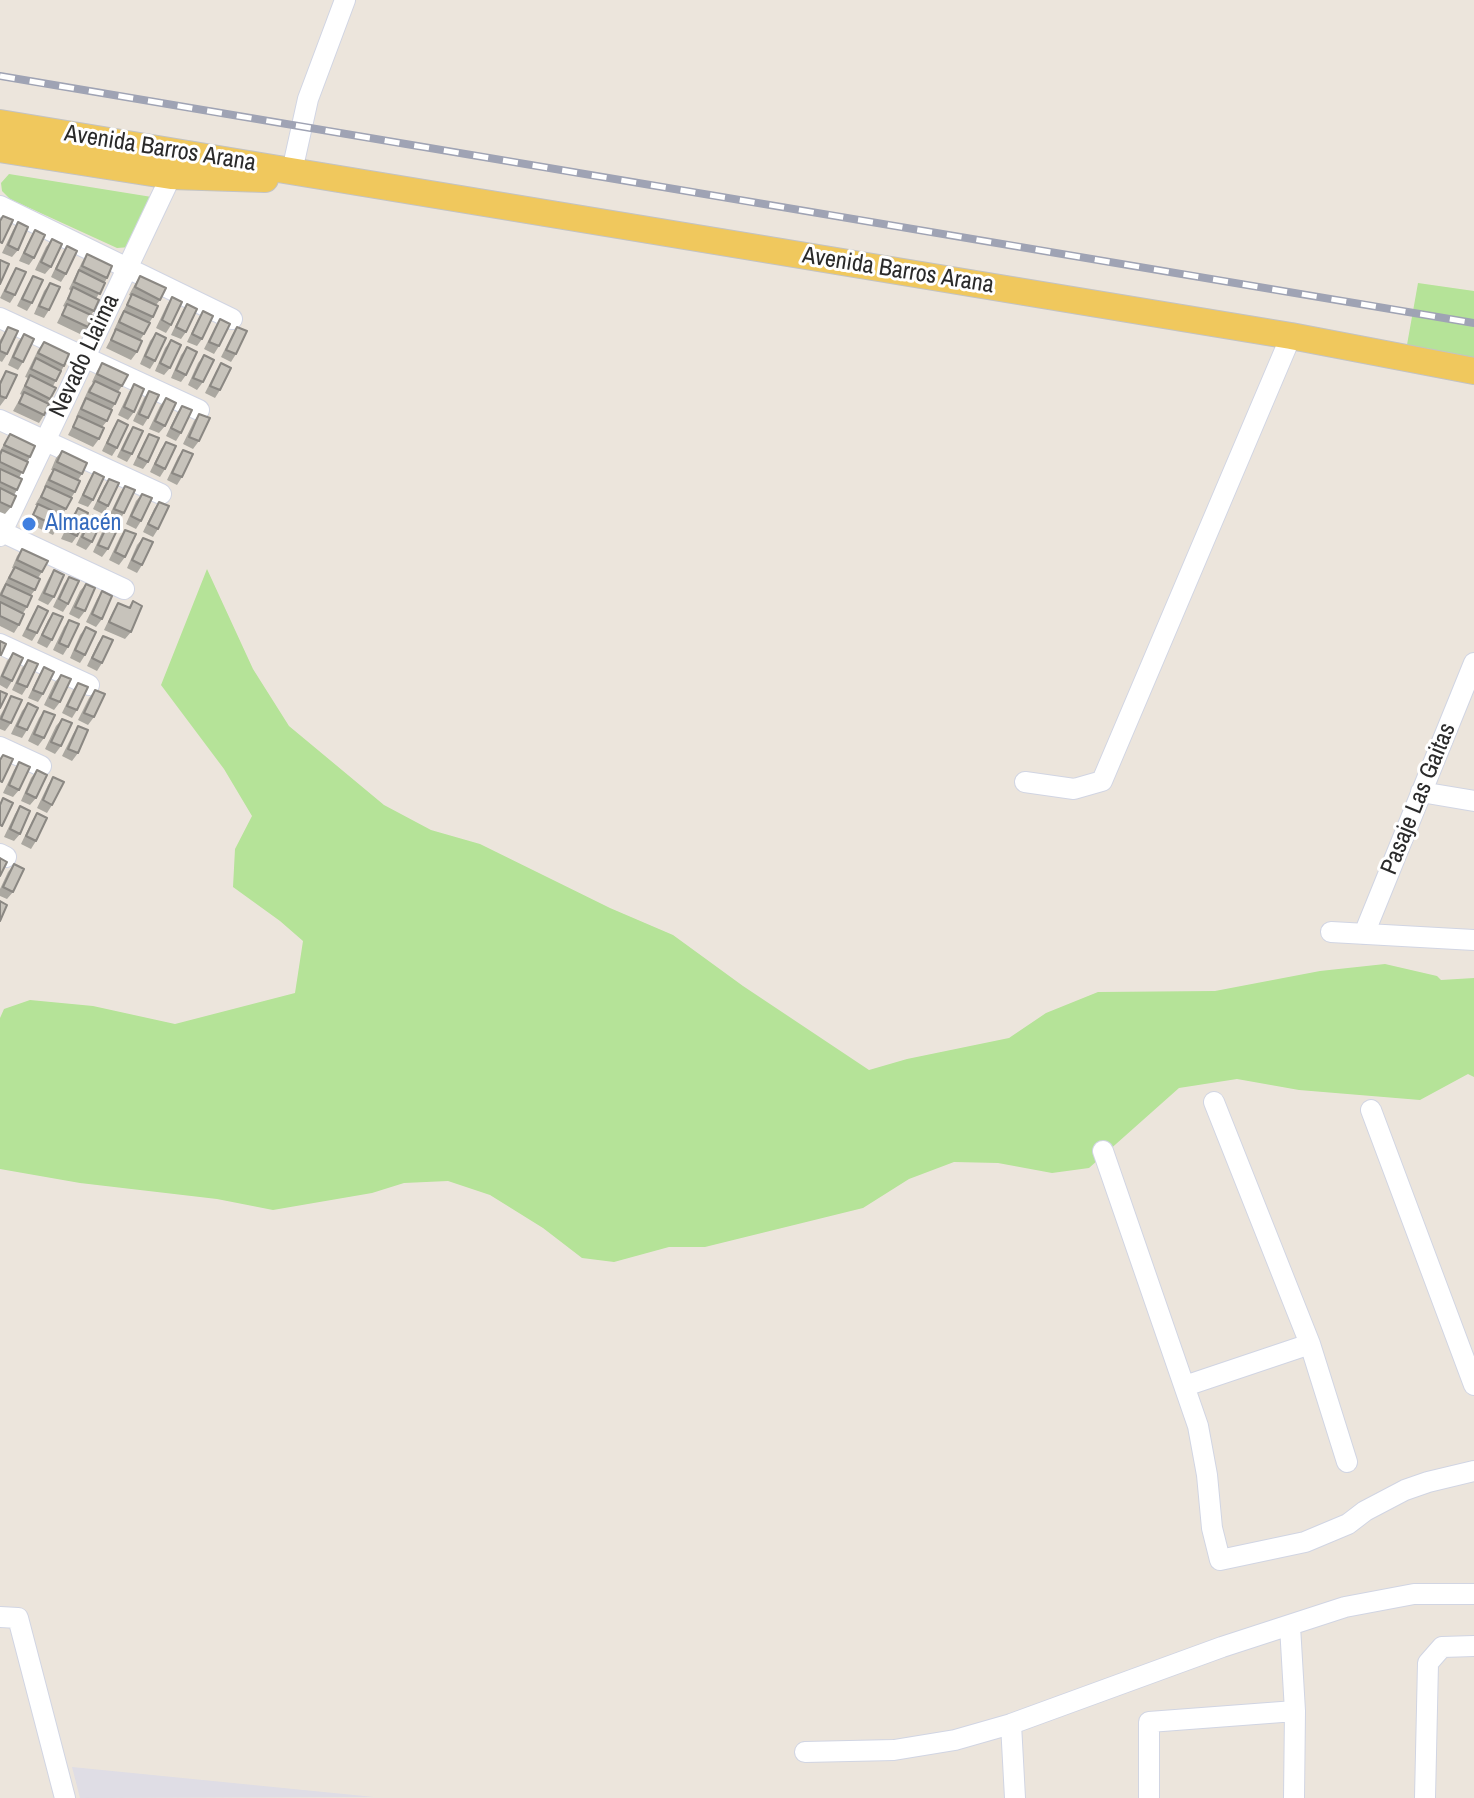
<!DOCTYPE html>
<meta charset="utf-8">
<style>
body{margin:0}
canvas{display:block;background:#ece5dc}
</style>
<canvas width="1474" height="1798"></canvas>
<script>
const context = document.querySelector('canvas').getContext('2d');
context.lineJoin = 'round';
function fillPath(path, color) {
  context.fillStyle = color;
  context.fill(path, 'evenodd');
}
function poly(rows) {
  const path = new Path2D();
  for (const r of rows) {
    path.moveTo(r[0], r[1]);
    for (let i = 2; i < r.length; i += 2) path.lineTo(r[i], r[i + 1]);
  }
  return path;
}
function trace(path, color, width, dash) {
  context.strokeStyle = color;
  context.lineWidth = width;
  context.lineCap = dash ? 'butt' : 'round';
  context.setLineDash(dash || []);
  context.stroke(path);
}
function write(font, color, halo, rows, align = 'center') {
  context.font = font + ' "Archivo Narrow",sans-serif';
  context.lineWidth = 6;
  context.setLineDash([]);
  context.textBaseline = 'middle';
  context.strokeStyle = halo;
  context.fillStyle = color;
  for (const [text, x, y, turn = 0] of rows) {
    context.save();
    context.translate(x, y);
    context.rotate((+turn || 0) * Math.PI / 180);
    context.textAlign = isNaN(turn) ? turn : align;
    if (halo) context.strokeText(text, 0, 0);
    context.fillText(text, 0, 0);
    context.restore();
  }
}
fillPath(poly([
 [72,1767,374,1797,80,1798]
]), '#dfdde5');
fillPath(poly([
 [9,174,158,198,131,247,117,248,10,199,2,191,1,183],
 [1418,283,1474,291,1474,367,1405,356],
 [207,569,253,669,289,726,384,805,431,830,480,844,610,908,673,935,743,986,869,1070,907,1059,1009,1038,1046,1013,1098,992,1215,991,1320,971,1385,964,1437,976,1441,980,1474,978,1474,1077,1468,1074,1420,1100,1299,1090,1237,1079,1179,1088,1089,1168,1052,1173,998,1163,954,1162,909,1179,863,1208,705,1247,669,1247,614,1262,582,1258,543,1228,490,1195,448,1181,404,1183,372,1193,273,1210,217,1199,80,1183,0,1169,0,1018,4,1009,30,1000,93,1006,175,1024,295,993,303,941,280,921,233,887,235,849,252,816,224,769,161,685]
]), '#b5e398');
const minor = poly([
 [292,171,308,99,345,0],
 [0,206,232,319],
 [0,318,199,410],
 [0,420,161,494],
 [0,531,124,589],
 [0,536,171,176],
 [0,644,89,685],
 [0,747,41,766],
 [1025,782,1074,789,1102,781,1291,336],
 [1421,792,1474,801],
 [0,854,6,857],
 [1331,932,1474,940],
 [1364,934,1474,663],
 [1214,1102,1310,1344,1347,1462],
 [1371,1110,1474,1385],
 [1103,1151,1198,1426,1207,1475,1212,1528,1220,1560,1305,1542,1348,1524,1365,1511,1405,1490,1428,1482,1474,1471],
 [1185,1386,1310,1344],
 [0,1617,18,1618,65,1798],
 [1290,1626,1295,1711],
 [1011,1724,1015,1798],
 [805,1752,894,1750,955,1740,1011,1724,1222,1647,1345,1607,1414,1594,1474,1594],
 [1149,1798,1149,1722,1295,1711,1294,1798],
 [1425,1798,1428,1663,1442,1647,1474,1646]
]);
const major = poly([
 [0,123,1291,336,1474,371],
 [0,149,171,176,265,179]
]);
trace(minor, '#d1d5e3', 22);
trace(major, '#c3c3c3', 28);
trace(minor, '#fff', 20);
trace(major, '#f0c85d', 26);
const rail = poly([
 [0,76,1474,323]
]);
trace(rail, '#9fa3b4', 8);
trace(rail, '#fff', 5, [15]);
fillPath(poly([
 [18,222,18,250,12,257,2,253,13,230],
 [35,230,34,258,29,265,19,261,30,238],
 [52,239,51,267,45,274,35,270,46,247],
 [67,246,66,274,61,282,51,277,62,254],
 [87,254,107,278,96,299,94,311,91,315,88,327,82,335,57,323,65,307,63,306,71,291,69,289,82,262],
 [16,268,15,295,10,303,0,298,11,276],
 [33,276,32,303,27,311,17,306,28,284],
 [140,276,160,300,156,305,153,317,149,323,144,334,140,340,137,352,131,360,106,348,115,331,114,330,119,319,131,296,129,295,135,284],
 [50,283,49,310,44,318,34,314,44,291],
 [172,297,171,325,166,333,156,328,167,305],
 [187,304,186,332,181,339,171,335,182,312],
 [203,311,202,339,197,346,187,342,198,319],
 [220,319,219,346,214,354,204,349,215,327],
 [8,327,7,354,2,362,0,361,0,340],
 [237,327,236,354,231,362,221,357,232,335],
 [156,333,155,361,150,369,140,364,150,341],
 [24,334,23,362,18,370,8,365,18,342],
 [171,340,170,368,164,375,155,371,165,348],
 [44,342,64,366,53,386,50,399,47,403,44,415,39,423,13,411,22,395,20,394,28,378,25,377,38,350],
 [187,347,186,375,181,382,171,378,181,355],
 [204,355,203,382,197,390,188,385,198,363],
 [102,363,122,386,118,392,115,404,111,410,107,421,102,427,99,439,93,447,68,435,77,418,76,417,89,388,93,383,92,382,97,371],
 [221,363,220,390,215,398,205,393,216,371],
 [6,371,6,398,0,406,0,381],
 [134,384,134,412,128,420,118,415,129,392],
 [149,391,148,418,143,426,133,421,144,398],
 [166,398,165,426,159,433,149,429,160,406],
 [182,406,181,433,176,441,166,436,177,413],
 [199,414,199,441,193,449,183,444,194,421],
 [118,420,117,448,112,456,102,451,113,428],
 [133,427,132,454,127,462,117,457,128,434],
 [10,434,30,457,19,478,17,490,14,495,11,507,5,514,0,512,0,451],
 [149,434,148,462,143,469,133,465,144,442],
 [166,442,165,469,160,477,150,472,161,449],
 [183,450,182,477,177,485,167,480,178,457],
 [62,451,82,474,78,480,75,492,71,498,66,509,62,515,58,527,53,535,28,523,37,505,35,505,45,488,44,487,49,476,53,470,51,470,56,458],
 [94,472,93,500,88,507,78,503,89,480],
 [109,479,108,506,103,514,93,509,104,486],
 [125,486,124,513,119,521,109,516,120,493],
 [142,494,141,521,136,529,126,524,136,501],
 [159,502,158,529,153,537,143,532,154,509],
 [78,508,77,536,72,543,61,539,72,516],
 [93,515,92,542,86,550,76,545,87,522],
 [109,522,108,549,102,557,93,552,103,530],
 [125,530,125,557,119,565,109,560,120,537],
 [143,538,142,565,137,573,127,568,137,545],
 [22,549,42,572,38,578,35,590,31,595,27,607,23,613,19,625,14,633,0,626,0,593,13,568,12,568,17,556],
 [54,570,54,597,48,605,38,600,49,578],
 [69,577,68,604,63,612,53,607,64,584],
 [86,584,85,611,79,619,69,614,80,591],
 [102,591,102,619,96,627,86,622,97,599],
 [133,601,131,632,125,639,104,630,113,611,118,603,128,608],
 [38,606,37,633,32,641,22,636,33,614],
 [53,613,52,640,47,648,37,643,48,620],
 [69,620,68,647,63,655,53,650,64,627],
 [86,627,85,655,80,663,70,658,80,635],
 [103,636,102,663,97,671,87,666,98,643],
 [13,653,12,681,7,689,0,685,0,677,7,661],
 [28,660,27,687,22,695,12,690,22,668],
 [44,667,43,694,38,702,28,698,39,675],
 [61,675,60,702,54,710,44,705,55,682],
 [78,683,77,710,72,718,62,713,73,690],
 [95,690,94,717,88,725,78,720,89,698],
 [11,696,11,723,5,731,0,729,0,716],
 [28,703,27,730,22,738,11,734,22,711],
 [44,711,44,738,38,746,28,741,39,718],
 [62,719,61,746,55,754,45,749,56,726],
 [78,726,78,753,72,761,62,756,73,734],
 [19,762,19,790,13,797,3,793,14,770],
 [37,770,36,798,30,805,21,801,31,778],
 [53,777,52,805,47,813,37,808,48,785],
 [20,806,20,834,14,841,4,837,15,814],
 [37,813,36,841,31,849,21,844,32,821],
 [14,864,13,892,7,899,0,896,0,889,8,872]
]), '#aba8a1');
const building = poly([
 [3,216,13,220,2,243,0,242,0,221,3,216],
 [18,222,28,227,18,250,8,245,18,222],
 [35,230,45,235,34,258,24,253,35,230],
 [52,239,62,244,51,267,41,262,52,239],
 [67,246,77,251,66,274,56,269,67,246],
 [87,254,112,266,107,278,82,266,87,254],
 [0,260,9,264,0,284,0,260],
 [16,268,26,272,15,295,5,291,16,268],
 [79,270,105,283,100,294,74,282,79,270],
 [33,276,43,280,32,303,22,299,33,276],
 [140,276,166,288,160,300,135,287,140,276],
 [50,283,60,287,49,310,39,306,50,283],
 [73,287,99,300,94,311,68,299,73,287],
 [132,294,158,306,153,317,127,305,132,294],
 [172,297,182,302,171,325,162,320,172,297],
 [67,304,93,316,88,327,62,315,67,304],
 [187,304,197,309,186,332,176,327,187,304],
 [124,311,150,323,144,334,119,322,124,311],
 [203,311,213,316,202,339,192,334,203,311],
 [220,319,230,324,219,346,209,342,220,319],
 [8,327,18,331,7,354,0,351,0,344,8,327],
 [237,327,247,331,236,354,226,350,237,327],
 [116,329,142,341,137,352,111,340,116,329],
 [156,333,166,338,155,361,145,356,156,333],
 [24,334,34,339,23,362,13,357,24,334],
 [171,340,181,345,170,368,160,363,171,340],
 [44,342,69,354,64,366,38,353,44,342],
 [187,347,197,352,186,375,176,370,187,347],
 [204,355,214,360,203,382,193,378,204,355],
 [36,358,61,371,56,381,31,369,36,358],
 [102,363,128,375,122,386,97,374,102,363],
 [221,363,231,368,220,390,210,386,221,363],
 [6,371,17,375,6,398,0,396,0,384,6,371],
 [30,375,56,388,50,399,25,386,30,375],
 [95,381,120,393,115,404,89,392,95,381],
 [134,384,144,389,134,412,124,407,134,384],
 [149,391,159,395,148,418,139,414,149,391],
 [24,392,49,404,44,415,19,403,24,392],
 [86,398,112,410,107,421,81,409,86,398],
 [166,398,176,403,165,426,155,421,166,398],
 [182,406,192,410,181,433,171,428,182,406],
 [199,414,210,418,199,441,189,437,199,414],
 [78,416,104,428,99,439,73,427,78,416],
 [118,420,128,425,117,448,107,443,118,420],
 [133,427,143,431,132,454,122,450,133,427],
 [10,434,35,446,30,457,4,445,10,434],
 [149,434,159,438,148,462,138,457,149,434],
 [166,442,176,446,165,469,155,464,166,442],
 [2,450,28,462,23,473,0,462,0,455,2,450],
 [183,450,193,454,182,477,172,473,183,450],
 [62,451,87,463,82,474,57,462,62,451],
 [0,469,22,479,17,490,0,482,0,469],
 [54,469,80,481,75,492,49,480,54,469],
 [94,472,104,477,93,500,83,495,94,472],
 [109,479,119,483,108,506,98,501,109,479],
 [46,486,72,498,66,509,41,497,46,486],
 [125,486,135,490,124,513,114,509,125,486],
 [0,488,16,496,11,507,0,502,0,488],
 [142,494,152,498,141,521,131,516,142,494],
 [159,502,169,506,158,529,148,524,159,502],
 [38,504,64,516,58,527,33,515,38,504],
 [78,508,88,513,77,536,67,531,78,508],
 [93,515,103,519,92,542,82,537,93,515],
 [109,522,119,526,108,549,98,545,109,522],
 [125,530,136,534,125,557,115,552,125,530],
 [143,538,153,542,142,565,132,560,143,538],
 [22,549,48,561,42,572,17,560,22,549],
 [15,567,40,579,35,590,9,578,15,567],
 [54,570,64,575,54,597,44,593,54,570],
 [69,577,79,581,68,604,59,599,69,577],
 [6,584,32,596,27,607,1,595,6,584],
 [86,584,95,588,85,611,75,607,86,584],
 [102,591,112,596,102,619,92,614,102,591],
 [133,601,142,606,131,632,109,622,118,603,130,608,133,601],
 [0,602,24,614,19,625,0,616,0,602],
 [38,606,48,611,37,633,27,629,38,606],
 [53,613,63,617,52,640,42,635,53,613],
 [69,620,79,624,68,647,59,643,69,620],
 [86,627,96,632,85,655,75,650,86,627],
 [103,636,113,640,102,663,92,658,103,636],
 [0,641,6,644,1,655,0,655,0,641],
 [13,653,23,658,12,681,2,676,13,653],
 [28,660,38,664,27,687,17,683,28,660],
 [44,667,54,672,43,694,33,690,44,667],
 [61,675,71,679,60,702,50,698,61,675],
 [78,683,88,687,77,710,67,706,78,683],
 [95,690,105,694,94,717,84,713,95,690],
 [0,691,7,694,0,708,0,691],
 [11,696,22,700,11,723,1,719,11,696],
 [28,703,38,708,27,730,17,726,28,703],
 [44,711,55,715,44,738,34,734,44,711],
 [62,719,72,723,61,746,51,742,62,719],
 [78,726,88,730,78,753,68,749,78,726],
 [3,755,13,759,2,782,0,781,0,760,3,755],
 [19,762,30,767,19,790,9,785,19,762],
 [37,770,47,775,36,798,26,793,37,770],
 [53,777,64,782,52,805,43,800,53,777],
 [3,798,13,803,2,826,0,825,0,805,3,798],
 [20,806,30,811,20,834,10,829,20,806],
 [37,813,47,818,36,841,26,836,37,813],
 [0,858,7,862,0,876,0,858],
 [14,864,24,869,13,892,3,887,14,864],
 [0,901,7,905,0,921,0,901]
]);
fillPath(building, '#c7c3bb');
trace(building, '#8b8883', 2);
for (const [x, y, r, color] of [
 [29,524,8,"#3f7fe0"]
]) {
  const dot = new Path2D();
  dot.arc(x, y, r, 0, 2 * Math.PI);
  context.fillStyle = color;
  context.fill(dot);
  trace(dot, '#fff', 3);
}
write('24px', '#2a2a2a', '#fff', [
 ["Avenida Barros Arana",160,149,9],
 ["Avenida Barros Arana",898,271,9],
 ["Nevado Llaima",85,356,-65],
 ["Pasaje Las Gaitas",1419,799,-68]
]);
write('24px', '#366cbe', '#fff', [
 ["Almacén",45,524]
], 'left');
</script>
